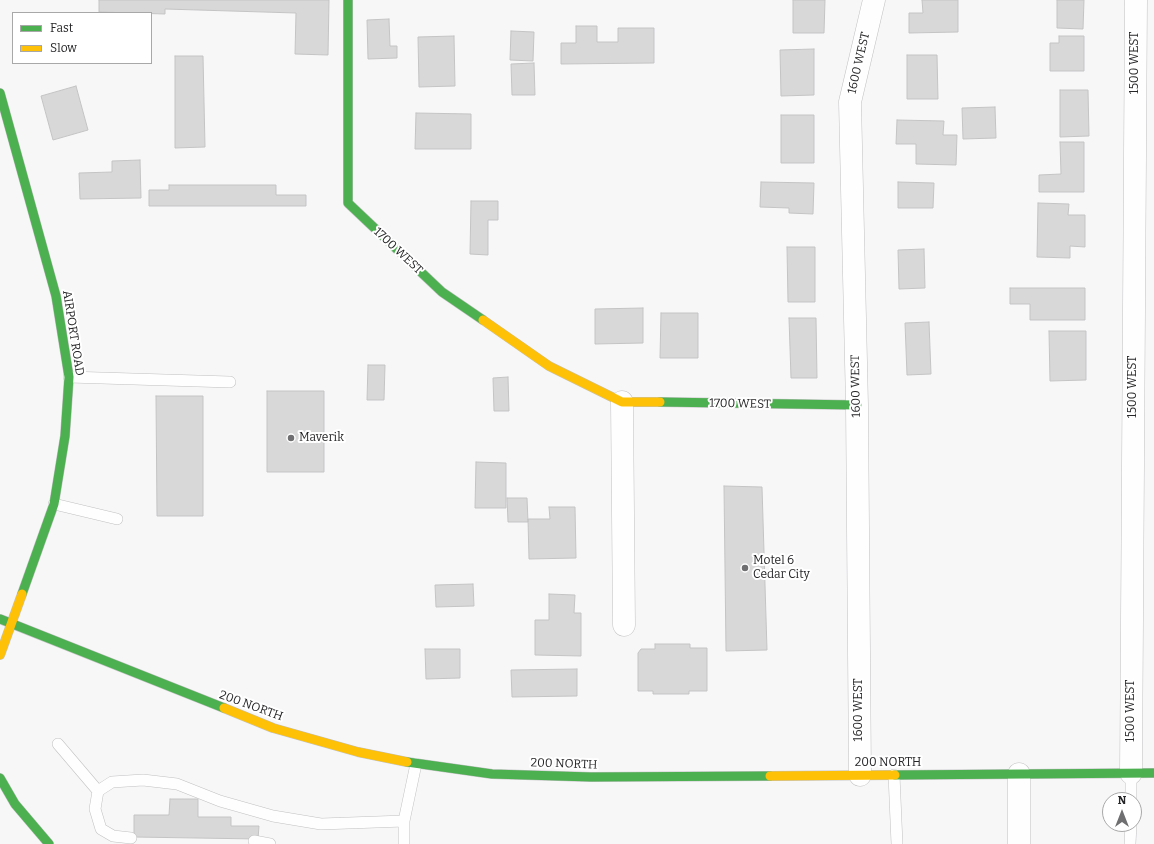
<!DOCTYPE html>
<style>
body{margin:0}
#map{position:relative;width:1154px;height:844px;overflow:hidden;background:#f7f7f8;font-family:Bitter,serif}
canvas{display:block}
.legend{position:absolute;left:12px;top:12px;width:140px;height:52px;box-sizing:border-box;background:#fff;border:1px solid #a8a8a9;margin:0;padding:5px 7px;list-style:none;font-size:12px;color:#262628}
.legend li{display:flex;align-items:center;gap:8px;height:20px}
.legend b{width:20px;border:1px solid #a8a8a9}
.north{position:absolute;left:1102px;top:792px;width:40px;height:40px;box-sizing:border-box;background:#fff;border:1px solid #a8a8a9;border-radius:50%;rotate:0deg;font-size:11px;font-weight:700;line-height:16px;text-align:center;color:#262628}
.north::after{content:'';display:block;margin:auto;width:14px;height:18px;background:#6f6f71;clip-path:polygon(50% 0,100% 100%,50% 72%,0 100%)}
</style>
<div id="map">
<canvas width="1154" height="844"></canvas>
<ul class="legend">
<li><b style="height:5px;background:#4caf50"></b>Fast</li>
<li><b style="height:5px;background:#ffc107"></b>Slow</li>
</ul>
<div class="north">N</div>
</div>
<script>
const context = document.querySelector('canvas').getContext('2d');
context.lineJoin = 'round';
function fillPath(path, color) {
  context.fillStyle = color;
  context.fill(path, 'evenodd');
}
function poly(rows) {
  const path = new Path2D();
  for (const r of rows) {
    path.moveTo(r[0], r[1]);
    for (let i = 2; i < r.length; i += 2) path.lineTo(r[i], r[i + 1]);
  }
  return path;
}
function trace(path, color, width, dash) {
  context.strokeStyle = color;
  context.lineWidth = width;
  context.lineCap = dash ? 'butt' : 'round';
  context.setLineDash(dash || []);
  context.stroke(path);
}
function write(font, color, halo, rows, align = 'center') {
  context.font = font + ' Bitter,serif';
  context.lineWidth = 4;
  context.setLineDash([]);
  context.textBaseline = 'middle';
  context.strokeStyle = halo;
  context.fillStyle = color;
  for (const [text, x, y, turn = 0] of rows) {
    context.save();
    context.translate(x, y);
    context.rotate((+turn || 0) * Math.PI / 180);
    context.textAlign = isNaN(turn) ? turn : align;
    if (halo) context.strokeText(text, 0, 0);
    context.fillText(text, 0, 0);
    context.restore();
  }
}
const building = poly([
 [99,0,329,0,328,55,295,54,296,13,165,9,165,14,99,12,99,0],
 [793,0,825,0,824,33,793,33,793,0],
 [922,0,958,0,958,32,909,33,909,13,923,13,922,0],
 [1057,0,1084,0,1083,29,1057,28,1057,0],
 [389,19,390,46,397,46,397,58,368,59,367,20,389,19],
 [576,26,597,26,597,42,618,42,618,28,654,28,654,63,561,64,561,43,576,43,576,26],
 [511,31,534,32,533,61,510,60,511,31],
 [454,36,455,86,419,87,418,37,454,36],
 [1059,36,1084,36,1084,71,1050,71,1050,43,1059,43,1059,36],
 [814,49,814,95,781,96,780,50,814,49],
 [907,55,937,55,938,99,907,99,907,55],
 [175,56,203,56,205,147,175,148,175,56],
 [534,63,535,95,512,95,511,64,534,63],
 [76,86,88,130,53,140,41,96,76,86],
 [1060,90,1088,90,1089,136,1060,137,1060,90],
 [995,107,996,138,963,139,962,108,995,107],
 [416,113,471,114,471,149,415,149,416,113],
 [781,115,814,115,814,163,781,163,781,115],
 [897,120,944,121,943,135,957,135,956,165,916,164,916,144,896,144,897,120],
 [1060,142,1084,142,1084,192,1039,192,1039,175,1061,174,1060,142],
 [140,160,141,198,80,199,79,173,112,172,112,161,140,160],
 [761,182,814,183,813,214,789,213,789,208,760,207,761,182],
 [898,182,934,183,933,208,898,208,898,182],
 [169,185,276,185,276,195,306,195,306,206,149,206,149,190,169,190,169,185],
 [471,201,498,201,498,220,488,220,488,255,470,254,471,201],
 [1038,203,1069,204,1068,215,1085,215,1085,247,1070,246,1070,258,1037,257,1038,203],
 [787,247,815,247,815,302,788,302,787,247],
 [924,249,925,288,899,289,898,250,924,249],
 [1010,288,1085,288,1085,320,1030,320,1030,304,1010,304,1010,288],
 [643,308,643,343,595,344,595,309,643,308],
 [661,313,698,313,698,358,660,358,661,313],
 [789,318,816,318,817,378,791,378,789,318],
 [929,322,931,374,907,375,905,323,929,322],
 [1049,331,1086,331,1086,380,1050,381,1049,331],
 [368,365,385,365,384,400,367,400,368,365],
 [508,377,509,411,494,411,493,378,508,377],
 [267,391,324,391,324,472,267,472,267,391],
 [156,396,203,396,203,516,157,516,156,396],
 [476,462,506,463,506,508,475,508,476,462],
 [724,486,762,487,767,650,726,651,724,486],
 [507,498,527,498,528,522,508,522,507,498],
 [549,507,575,507,576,558,529,559,528,519,550,519,549,507],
 [473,584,474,606,436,607,435,585,473,584],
 [549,594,575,595,574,613,581,613,581,656,535,655,535,620,549,620,549,594],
 [655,644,690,644,690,648,707,648,707,691,689,691,689,694,653,694,653,691,638,691,638,653,641,649,655,649,655,644],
 [425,649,460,649,460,678,426,679,425,649],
 [577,669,577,696,512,697,511,670,577,669],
 [170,799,198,799,198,817,231,817,231,826,259,826,258,839,134,837,134,815,169,815,170,799]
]);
fillPath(building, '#d8d8d8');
trace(building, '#c5c4c5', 1);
const lane = poly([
 [69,377,230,382],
 [54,504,117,519],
 [58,744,98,791,95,809,101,829,113,836,131,838],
 [894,775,897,844],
 [98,791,112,782,143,780,177,784,220,801,273,816,321,824,404,821],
 [1131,800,1131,773],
 [254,841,270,844],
 [404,844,404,821,416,764],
 [1130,844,1131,824]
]);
const street = poly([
 [622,402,624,625],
 [1131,773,1136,0],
 [1019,774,1019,844],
 [860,775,857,405,850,102,874,0]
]);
const fast = poly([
 [348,0,348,203,442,292,483,320],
 [0,93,56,296,69,377,65,436,54,504,22,594],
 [660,402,857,405],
 [0,619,224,708],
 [407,762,492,774,591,777,770,776],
 [895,775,1154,773],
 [0,778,15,804,49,844]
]);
const slow = poly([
 [483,320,549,366,622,402,660,402],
 [0,655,22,594],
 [224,708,273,728,358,752,407,762],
 [770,776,895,775]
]);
trace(lane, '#c1c1c2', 12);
trace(street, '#c1c1c2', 23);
trace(fast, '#c1c1c2', 10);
trace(slow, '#c1c1c2', 10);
trace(lane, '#fefefe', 11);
trace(street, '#fefefe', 22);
trace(fast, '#4caf50', 9);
trace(slow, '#ffc107', 9);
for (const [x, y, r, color] of [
 [291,438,4,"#6f6f71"],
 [745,568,4,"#6f6f71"]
]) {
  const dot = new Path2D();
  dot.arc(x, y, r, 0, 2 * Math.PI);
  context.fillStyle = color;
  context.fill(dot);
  trace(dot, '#fff', 1.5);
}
write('12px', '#262628', '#fff', [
 ["1600 WEST",859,63,-77],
 ["1500 WEST",1135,63,-90],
 ["1700 WEST",398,251,43],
 ["AIRPORT ROAD",73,333,81],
 ["1600 WEST",856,386,-91],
 ["1500 WEST",1133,387,-90],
 ["1700 WEST",740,404,1],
 ["200 NORTH",251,706,20],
 ["1600 WEST",859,710,-90],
 ["1500 WEST",1131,711,-90],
 ["200 NORTH",888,763],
 ["200 NORTH",564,764,2]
]);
write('12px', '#262628', '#fff', [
 ["Maverik",299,438],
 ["Motel 6",753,561],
 ["Cedar City",753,575]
], 'left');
</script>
